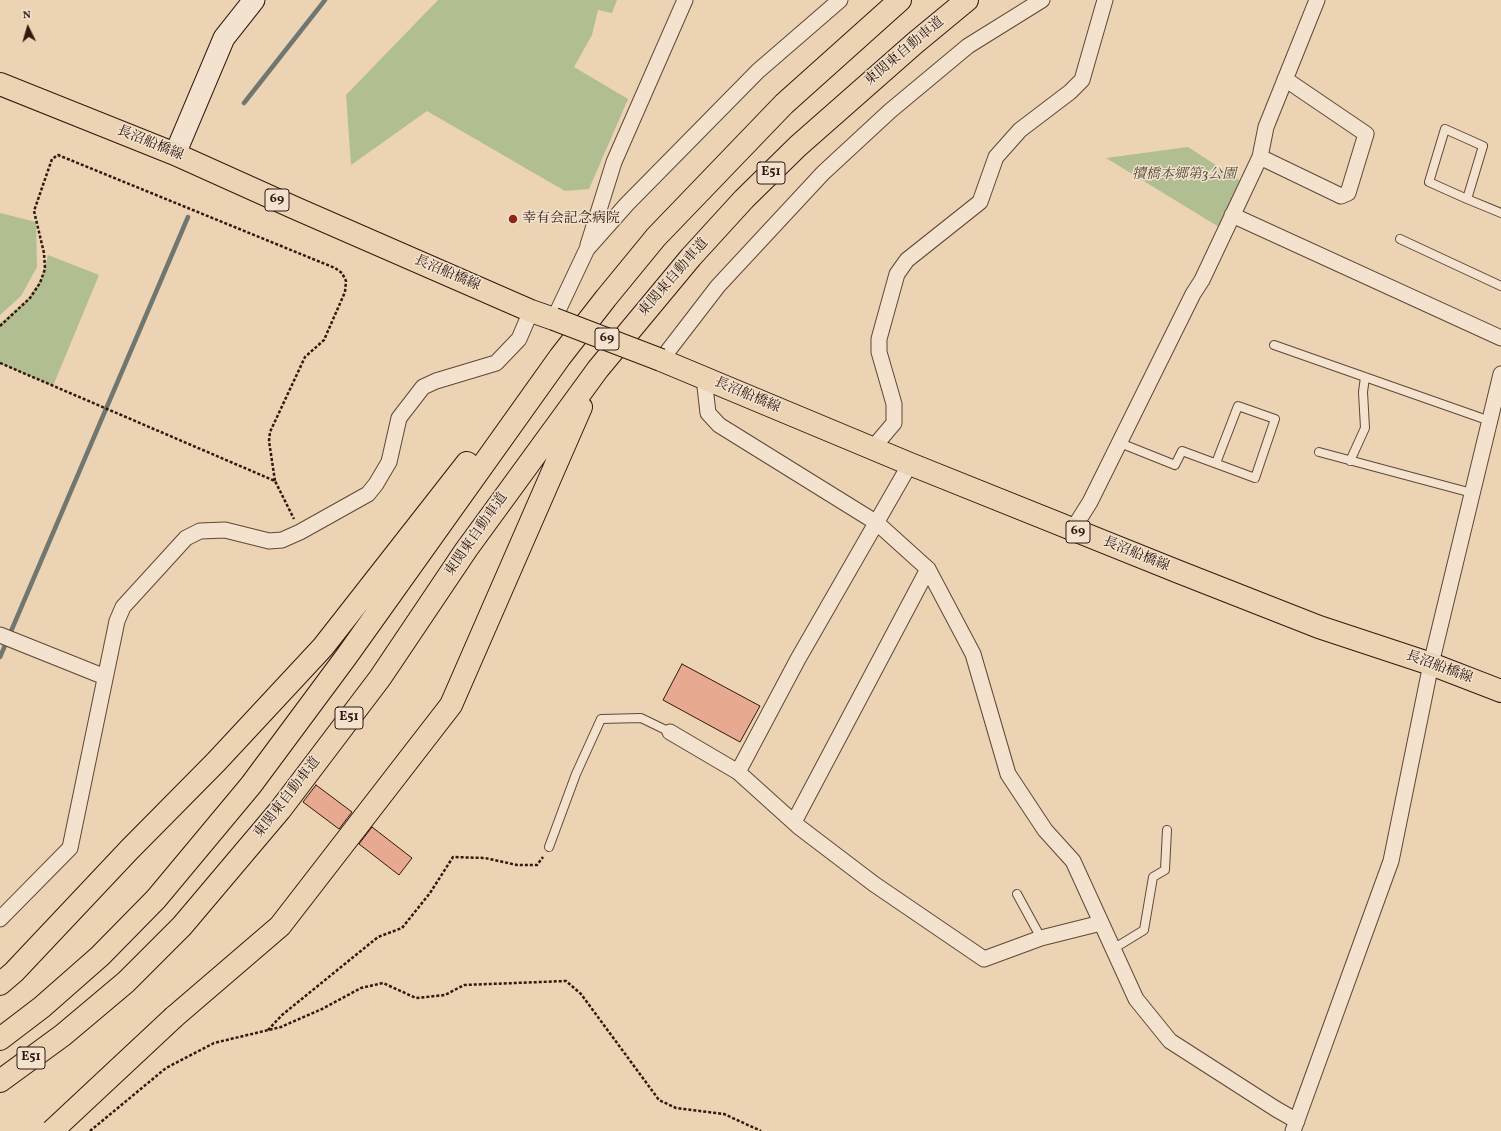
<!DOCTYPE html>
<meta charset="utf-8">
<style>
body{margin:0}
#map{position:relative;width:1501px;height:1131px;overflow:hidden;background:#ebd3b3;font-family:Vollkorn,serif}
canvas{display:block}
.north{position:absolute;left:8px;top:8px;width:40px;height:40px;-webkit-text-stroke:3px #f2e2ce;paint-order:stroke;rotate:355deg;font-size:11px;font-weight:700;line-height:16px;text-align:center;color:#32180e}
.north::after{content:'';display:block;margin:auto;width:14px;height:18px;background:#32180e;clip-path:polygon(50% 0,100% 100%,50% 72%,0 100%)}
</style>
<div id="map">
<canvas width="1501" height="1131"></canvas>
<div class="north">N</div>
</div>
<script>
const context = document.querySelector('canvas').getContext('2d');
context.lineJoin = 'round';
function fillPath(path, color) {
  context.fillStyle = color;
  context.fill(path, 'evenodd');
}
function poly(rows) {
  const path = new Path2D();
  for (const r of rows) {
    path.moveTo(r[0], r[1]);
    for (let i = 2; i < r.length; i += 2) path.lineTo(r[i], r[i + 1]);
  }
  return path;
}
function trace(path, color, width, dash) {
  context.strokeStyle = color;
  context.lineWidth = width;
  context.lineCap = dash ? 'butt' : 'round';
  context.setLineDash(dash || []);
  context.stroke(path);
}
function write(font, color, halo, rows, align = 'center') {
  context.font = font + ' Vollkorn,"Noto Serif JP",serif';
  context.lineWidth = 3;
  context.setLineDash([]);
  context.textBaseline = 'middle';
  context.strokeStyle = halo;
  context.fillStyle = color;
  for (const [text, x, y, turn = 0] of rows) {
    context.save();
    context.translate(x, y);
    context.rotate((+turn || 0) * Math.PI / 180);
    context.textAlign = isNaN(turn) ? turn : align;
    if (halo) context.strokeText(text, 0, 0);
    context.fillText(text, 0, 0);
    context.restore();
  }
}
fillPath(poly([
 [438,0,617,0,612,13,598,10,592,35,574,67,628,99,589,189,565,191,427,111,351,165,346,95],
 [1188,147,1242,182,1219,227,1106,158],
 [0,213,36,222,37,267,21,296,0,315],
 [48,255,99,275,53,386,0,363,0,323,26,301,42,278]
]), '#b1be92');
trace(poly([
 [244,103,325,0],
 [0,657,188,217]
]), '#707770', 4.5);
const building = poly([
 [682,664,760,706,740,742,663,700,682,664],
 [316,785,352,812,339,829,303,802,316,785],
 [372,827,412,858,399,875,359,844,372,827]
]);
fillPath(building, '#e7a990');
trace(building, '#32180e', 1);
const lane = poly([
 [1467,199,1483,146,1445,129,1429,182,1467,199,1501,213],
 [1400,239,1501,286],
 [1274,345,1490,421],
 [1120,443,1175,465,1182,451,1255,478,1275,419,1238,406,1216,463],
 [1319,452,1472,493],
 [1350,461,1365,428,1363,392,1365,377],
 [549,847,576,774,601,719,641,718,670,732],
 [1017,894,1041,938],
 [1113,949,1144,930,1153,877,1165,870,1167,830]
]);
const street = poly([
 [1260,157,1341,196,1348,193,1366,134,1285,79],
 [1232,215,1501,338],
 [588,245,614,162,685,0],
 [554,319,587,249,627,204,758,71,840,0],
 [661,360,718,286,823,173,890,111,968,46,1042,0],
 [704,378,708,413,719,425,877,523,928,569,973,654,1008,774,1045,830,1073,861,1136,999,1170,1041,1276,1109,1297,1121],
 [872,449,894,423,894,404,879,352,879,339,897,274,907,260,980,202,996,157,1020,130,1070,92,1082,80,1105,0],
 [1073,529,1090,502,1193,294,1202,280,1260,157,1266,127,1317,0],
 [0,635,105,677],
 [670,732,738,772,799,827,874,884,984,959,1041,938,1101,923],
 [738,772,798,659,910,464],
 [794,822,928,569],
 [0,919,70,848,117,621,123,607,186,538,200,531,225,530,269,541,282,540,300,532,368,494,376,484,389,462,399,418,423,387,436,381,496,363,519,339,531,311],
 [1293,1131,1391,861,1431,664,1501,374]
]);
const secondary = poly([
 [175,154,224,38,254,0]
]);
const primary = poly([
 [0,84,175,154,295,208,531,311,554,319],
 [661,360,910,464,1179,572,1319,627,1431,664,1501,691]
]);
const highway = poly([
 [0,984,14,972,129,850,216,762,323,647,467,463],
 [174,1017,280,926,451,705,581,407],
 [0,1039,42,1007,100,956,156,899,251,785,346,657,560,357,606,298,656,237,784,104,900,0],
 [0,1081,63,1035,126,982,182,926,280,810,380,678,466,550,598,369,691,257,744,199,798,146,915,43,967,0]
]);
trace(lane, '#604737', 10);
trace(street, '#604737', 17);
trace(secondary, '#32180e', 23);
trace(primary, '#32180e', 24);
trace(highway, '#32180e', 24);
trace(poly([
 [0,326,30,298,40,283,45,269,44,253,34,211,52,159,58,155,335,268,342,273,346,281,345,292,324,340,305,357,270,432,269,441,275,481],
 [0,363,275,481,294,519],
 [268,1030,282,1015,378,937,402,928,430,893,453,857,485,858,517,865,537,865,543,857],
 [90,1131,166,1068,214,1043,281,1027,322,1009,361,988,383,983,416,998,445,995,464,985,566,981,581,994,659,1100,676,1108,724,1114,761,1131]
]), '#32180e', 2.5, [3, 2]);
trace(lane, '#f2e2ce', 8);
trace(street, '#f2e2ce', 15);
trace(secondary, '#f2e2ce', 21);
trace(primary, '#ebd3b3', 22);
trace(highway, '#ebd3b3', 22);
const primaryBridge = poly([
 [554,319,661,360]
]);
const highwayBridge = poly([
 [52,1131,174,1017]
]);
trace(primaryBridge, '#32180e', 24, []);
trace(highwayBridge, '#32180e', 24, []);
trace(primaryBridge, '#ebd3b3', 22);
trace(highwayBridge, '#ebd3b3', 22);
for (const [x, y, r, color] of [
 [513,219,5,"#8f2418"]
]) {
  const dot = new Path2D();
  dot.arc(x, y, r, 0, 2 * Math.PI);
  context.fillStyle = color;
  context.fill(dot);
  trace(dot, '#f2e2ce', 1.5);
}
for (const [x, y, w] of [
 [771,173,28],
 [277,200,24],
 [607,339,24],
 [1078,532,24],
 [349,718,28],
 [31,1058,28]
]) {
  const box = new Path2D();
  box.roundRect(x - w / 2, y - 11, w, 22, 3);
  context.fillStyle = '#f2e2ce';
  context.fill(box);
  trace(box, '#32180e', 1);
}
write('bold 13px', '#32180e', null, [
 ["E51",771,173],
 ["69",277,200],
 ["69",607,339],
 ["69",1078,532],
 ["E51",349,718],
 ["E51",31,1058]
]);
write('14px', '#32180e', '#f2e2ce', [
 ["東関東自動車道",905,52,-40],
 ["長沼船橋線",150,144,22],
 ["長沼船橋線",447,274,23],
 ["東関東自動車道",674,278,-49],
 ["長沼船橋線",747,396,23],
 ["東関東自動車道",477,535,-55],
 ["長沼船橋線",1136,555,22],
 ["長沼船橋線",1439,668,20],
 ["東関東自動車道",288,798,-52]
]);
write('italic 14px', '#584a36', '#f2e2ce', [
 ["犢橋本郷第3公園",1184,175]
]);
write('14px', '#32180e', '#f2e2ce', [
 ["幸有会記念病院",522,219]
], 'left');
</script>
